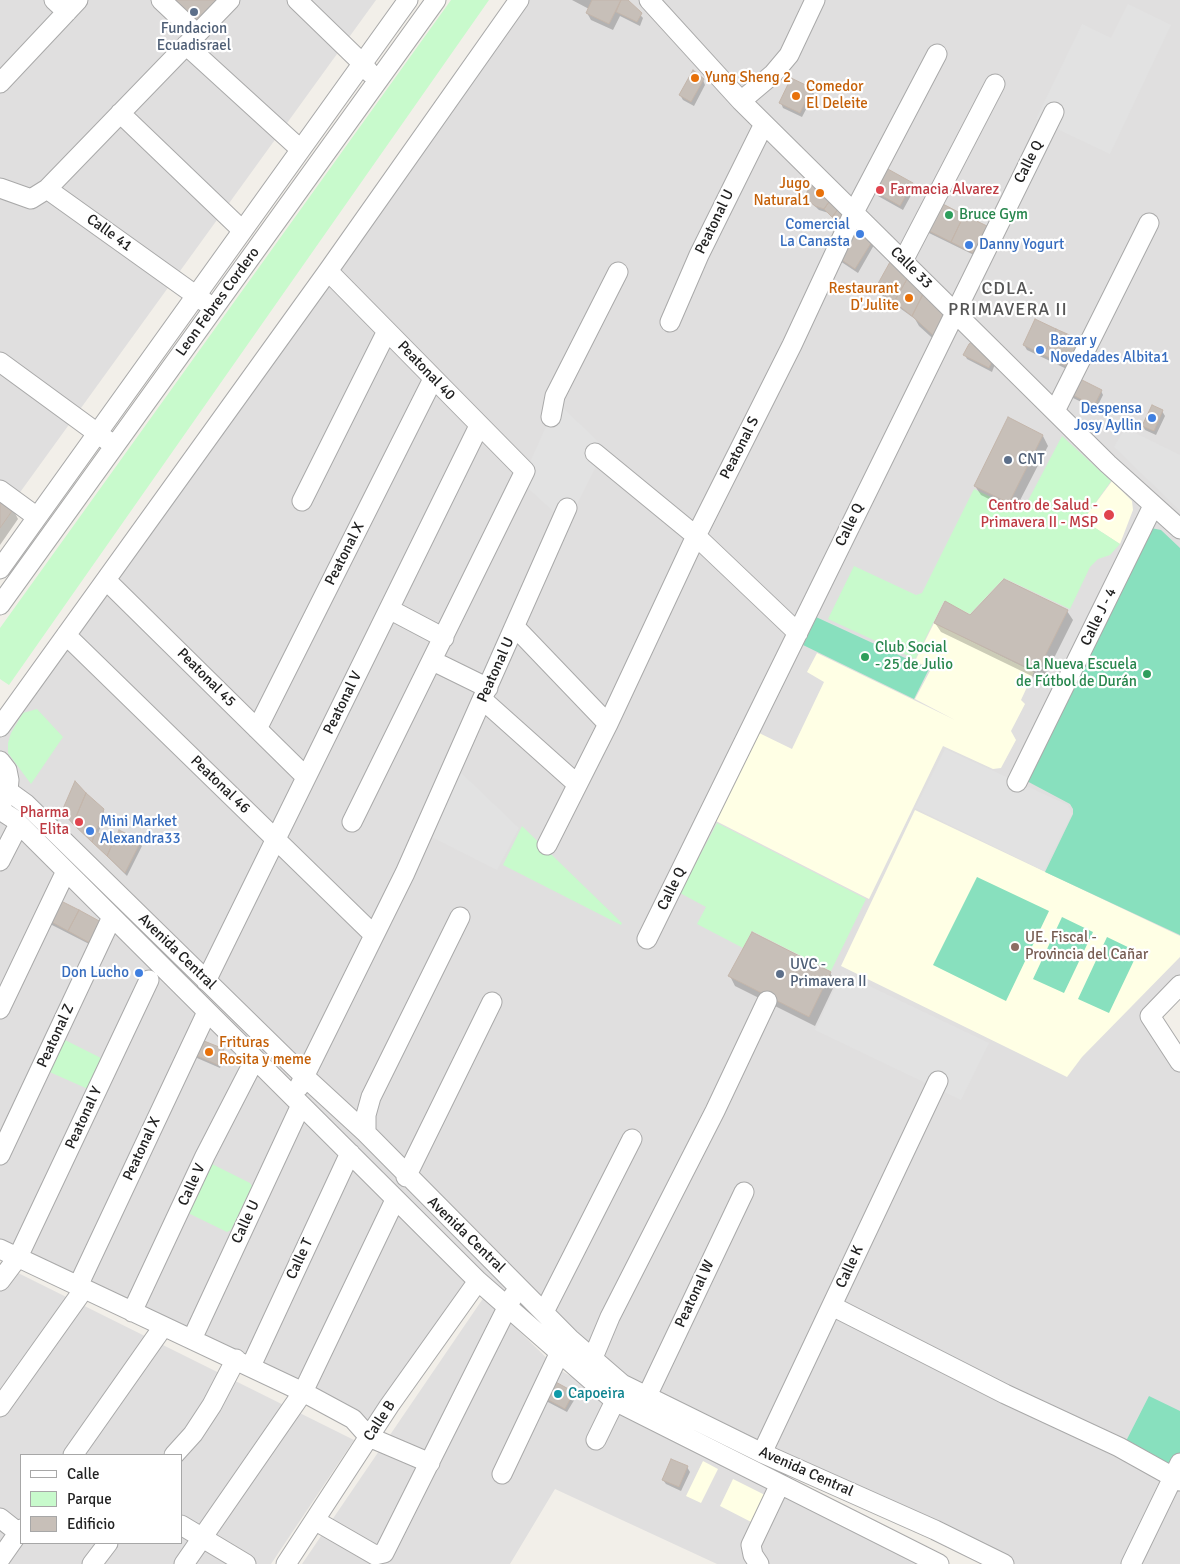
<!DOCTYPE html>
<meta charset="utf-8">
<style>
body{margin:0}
#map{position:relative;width:1180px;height:1564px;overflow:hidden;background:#f2efe9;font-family:Signika,sans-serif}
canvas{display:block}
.legend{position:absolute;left:20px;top:1454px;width:162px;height:90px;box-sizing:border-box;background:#fff;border:1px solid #a7a7a7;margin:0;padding:6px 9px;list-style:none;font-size:15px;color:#222}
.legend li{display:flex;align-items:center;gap:10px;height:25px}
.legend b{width:25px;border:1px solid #a7a7a7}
</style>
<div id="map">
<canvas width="1180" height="1564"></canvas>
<ul class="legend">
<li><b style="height:6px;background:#fff"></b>Calle</li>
<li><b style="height:14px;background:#c8facc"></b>Parque</li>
<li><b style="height:14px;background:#c7bfb8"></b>Edificio</li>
</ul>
</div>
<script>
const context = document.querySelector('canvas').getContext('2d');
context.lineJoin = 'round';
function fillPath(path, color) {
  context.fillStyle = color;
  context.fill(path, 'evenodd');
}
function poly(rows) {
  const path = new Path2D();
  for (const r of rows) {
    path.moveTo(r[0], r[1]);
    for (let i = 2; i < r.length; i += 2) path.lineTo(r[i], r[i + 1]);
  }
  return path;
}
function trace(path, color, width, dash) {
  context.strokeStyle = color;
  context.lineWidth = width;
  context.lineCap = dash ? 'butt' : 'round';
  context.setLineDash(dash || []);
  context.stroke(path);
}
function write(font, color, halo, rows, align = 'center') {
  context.font = font + ' Signika,sans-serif';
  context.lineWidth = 4.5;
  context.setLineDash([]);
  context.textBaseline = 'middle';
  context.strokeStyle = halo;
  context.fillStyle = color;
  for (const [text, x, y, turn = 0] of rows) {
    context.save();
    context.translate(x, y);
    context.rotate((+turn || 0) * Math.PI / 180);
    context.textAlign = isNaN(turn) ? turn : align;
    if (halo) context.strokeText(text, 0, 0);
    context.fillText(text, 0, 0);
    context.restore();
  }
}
fillPath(poly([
 [0,0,376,0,0,520],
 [519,0,1180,0,1180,985,1150,1015,1180,1067,1180,1564,985,1564,622,1384,570,1339,483,1285,387,1427,348,1418,0,1249,0,723],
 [0,1264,354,1440,271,1564,0,1564],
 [21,1455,181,1455,181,1543,21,1543],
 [484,1297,558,1369,768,1488,921,1564,717,1564,555,1489,510,1564,302,1564]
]), '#e0dfdf');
fillPath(poly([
 [1112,481,1132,501,1133,510,1120,544,1083,520],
 [934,623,1034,672,1021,700,1025,704,1011,731,1016,740,1001,768,993,769,943,746,869,899,710,818,755,731,792,749,824,682,807,672,817,653,955,720,915,699,931,669,915,661],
 [915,810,1180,936,1180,957,1082,1057,1067,1077,841,966],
 [703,1461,718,1469,701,1503,686,1496],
 [733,1479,769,1497,755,1524,720,1506]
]), '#ffffe5');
fillPath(poly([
 [451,0,489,0,9,685,0,679,0,628],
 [1062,436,1111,481,1083,520,1120,544,1110,555,1098,559,1090,567,1070,609,1004,578,970,614,944,601,915,659,828,619,854,566,916,595,922,593,974,489,1022,512],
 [37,709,63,737,31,784,8,753,8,743,11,733,23,713],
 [717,823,866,899,831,971,752,931,743,948,697,924,706,907,680,893],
 [522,826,622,923,621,925,503,865],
 [59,1037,103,1059,88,1089,45,1070],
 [210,1163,250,1183,252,1186,231,1230,227,1232,186,1212]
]), '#c8facc');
fillPath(poly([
 [1151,528,1161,530,1180,548,1180,935,1045,872,1073,814,1073,809,1070,804,1023,779],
 [816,617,929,669,914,699,803,645],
 [977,877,1049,911,1006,1001,933,965],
 [1062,917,1093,932,1064,993,1033,979],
 [1107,937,1138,952,1109,1013,1078,999],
 [1149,1396,1180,1411,1180,1456,1173,1471,1123,1447]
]), '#88e0be');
fillPath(poly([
 [1128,4,1171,25,1110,154,1036,119,1082,24,1111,38],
 [557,402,605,448,567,524,521,482],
 [1125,428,1180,455,1180,511,1114,447],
 [945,749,1068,805,1072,814,1044,871,915,808],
 [450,762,519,828,497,870,414,828],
 [842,973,989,1043,961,1100,815,1030]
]), '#e2e2e2');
fillPath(poly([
 [572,0,626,0,643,18,640,26,620,16,613,30,591,20,587,13,589,9],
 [703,80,705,85,694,106,683,100,680,95],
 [811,89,814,94,802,117,783,108,781,103],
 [912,184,915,188,903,210,878,196,875,191],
 [805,197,848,219,819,210],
 [853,224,874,245,858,273,840,261],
 [986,227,988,231,976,256,929,233,926,229],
 [891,264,940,345,919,326,915,319,879,293,877,289],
 [1036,321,1073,372,1027,350,1024,345],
 [970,344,995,364,992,372,967,359,965,355],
 [1101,391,1103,395,1096,409,1073,398,1070,393],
 [1162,411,1165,416,1156,435,1145,430,1143,426],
 [1009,419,1043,436,1048,446,1014,512,981,495,975,486],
 [0,500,13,509,18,519,0,545],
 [1067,611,1073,620,1044,678,1040,680,941,632,935,623,970,616],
 [103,810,105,814,98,834,114,844,140,842,142,846,127,876,66,815],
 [59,902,93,946,52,925,50,920],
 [830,973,836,982,815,1026,735,986,730,976],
 [223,1050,226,1055,220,1068,197,1058,194,1054],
 [573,1393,576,1397,567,1412,546,1401,544,1397],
 [687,1467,690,1472,681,1491,666,1484,663,1480]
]), '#0003');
const building = poly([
 [168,0,218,0,194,25,168,0],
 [592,0,621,0,609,24,586,13,592,0],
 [621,0,628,0,642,13,637,22,616,12,621,0],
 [693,70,704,79,691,102,679,95,693,70],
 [791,78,812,88,800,113,779,103,791,78],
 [886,168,913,183,900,206,874,191,886,168],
 [813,182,831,199,824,209,815,206,804,197,813,182],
 [831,199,839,208,832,217,824,209,831,199],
 [939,202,964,215,951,242,925,229,939,202],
 [839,208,848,216,842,226,832,217,839,208],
 [964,215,987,226,973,253,951,242,964,215],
 [853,222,873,240,855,269,836,256,853,222],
 [890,262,907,279,894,302,875,289,890,262],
 [907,279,923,294,912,316,894,302,907,279],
 [923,294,946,314,935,337,912,316,923,294],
 [1035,319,1056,329,1044,355,1023,345,1035,319],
 [1056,329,1083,341,1071,368,1044,355,1056,329],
 [974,340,993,359,989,368,963,355,969,344,974,340],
 [1076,377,1102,390,1094,406,1069,393,1076,377],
 [1152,405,1163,410,1154,431,1142,426,1152,405],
 [1008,417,1043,435,1009,503,974,486,1008,417],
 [0,499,14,508,0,528,0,499],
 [1004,579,1068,610,1039,668,1034,671,934,623,945,601,970,615,1004,579],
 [75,781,86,793,73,824,62,811,75,781],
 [86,793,104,809,92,842,73,824,86,793],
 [119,830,141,841,125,873,107,856,119,830],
 [95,831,113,842,107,856,92,842,95,831],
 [59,900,79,910,68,931,48,920,59,900],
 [79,910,101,922,90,943,68,931,79,910],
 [752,932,831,972,809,1017,728,976,752,932],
 [199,1039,224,1049,218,1065,193,1054,199,1039],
 [552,1380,574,1392,565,1409,543,1397,552,1380],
 [671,1459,688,1466,679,1487,662,1480,671,1459]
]);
fillPath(building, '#c7bfb8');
trace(building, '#c4b6ab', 1);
const minor = poly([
 [54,0,67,12],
 [161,0,197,34],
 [297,0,363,64,370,73],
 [649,0,741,101,1108,464,1180,529],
 [186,45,300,149],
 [0,83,78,0],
 [741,101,773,74,789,55,815,0],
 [120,113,242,230],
 [0,188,31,199,47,189,205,302],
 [47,189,230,0],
 [903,261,995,84],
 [328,271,525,471,352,822],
 [670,322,699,255,764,124],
 [0,362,108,441],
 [1055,411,1149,223],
 [551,417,555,396,618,272],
 [595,453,696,536,798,633],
 [0,490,37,517],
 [302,501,387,331],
 [0,569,408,0],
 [106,580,306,777],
 [0,605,436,0],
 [389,609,444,638],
 [515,627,608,724],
 [66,635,374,935],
 [433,661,488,688],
 [483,700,577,784],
 [0,727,328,271,519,0],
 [257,729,433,379],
 [0,761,7,770,9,780,8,791,3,801],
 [1017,782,1153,506],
 [8,791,26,804,304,1076,366,1133,570,1339,622,1384,762,1453,935,1530,1004,1564],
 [0,810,14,819,478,1281,615,1401,939,1564],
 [547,845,608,724,696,536,792,345,854,212,937,54],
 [0,861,19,824],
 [647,939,1054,112],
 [206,981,479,426],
 [1180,985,1150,1016,1180,1062],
 [0,1009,66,871],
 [299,1087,405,873,567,508],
 [366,1133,366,1115,371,1097,460,917],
 [0,1155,112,917],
 [406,1177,492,1002],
 [0,1249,303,1392,353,1419,369,1437,430,1463],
 [0,1281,18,1257,149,980],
 [78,1286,207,1012],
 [832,1306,1005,1394,1119,1447,1180,1481],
 [132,1312,205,1156,255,1059],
 [544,1312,632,1139],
 [192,1339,301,1105],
 [592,1360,610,1317,715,1111,767,1001],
 [251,1366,350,1153],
 [647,1396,744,1192],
 [0,1407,84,1289],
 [596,1440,615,1401],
 [762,1453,938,1081],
 [73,1455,163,1327],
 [174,1455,193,1434,212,1405,236,1359],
 [502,1474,560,1352],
 [0,1518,19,1533],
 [316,1521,375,1555,384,1553,513,1296],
 [181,1525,246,1564],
 [0,1559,21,1529],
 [92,1564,108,1543],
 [184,1564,303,1392,395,1200],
 [286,1564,389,1406,478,1281],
 [759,1564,753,1555,751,1545,780,1484],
 [1131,1564,1180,1463]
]);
trace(minor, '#a9a9a9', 21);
trace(minor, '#fff', 19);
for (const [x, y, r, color] of [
 [194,12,5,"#5c6f8a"],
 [695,78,5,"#e8710a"],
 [796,96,5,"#e8710a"],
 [880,190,5,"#e0444e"],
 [820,193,5,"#e8710a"],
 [949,215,5,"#2e9e5b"],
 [860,234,5,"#3f7fe0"],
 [969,245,5,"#3f7fe0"],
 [909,298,5,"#e8710a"],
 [1040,350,5,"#3f7fe0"],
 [1152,418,5,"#3f7fe0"],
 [1008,460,5,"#5c6f8a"],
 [1109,515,6,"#e0444e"],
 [865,657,5,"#2e9e5b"],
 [1147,674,5,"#2e9e5b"],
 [79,822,5,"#e0444e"],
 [90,831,5,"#3f7fe0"],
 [1015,947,5,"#8d6e63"],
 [139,973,5,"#3f7fe0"],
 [780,974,5,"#5c6f8a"],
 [209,1052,5,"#e8710a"],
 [558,1394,5,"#0f9aa8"]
]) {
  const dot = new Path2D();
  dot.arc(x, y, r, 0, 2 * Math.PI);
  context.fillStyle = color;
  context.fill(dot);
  trace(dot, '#fff', 2);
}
write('15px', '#4e5e75', '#fff', [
 ["Fundacion",194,29,"center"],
 ["Ecuadisrael",194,46,"center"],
 ["CNT",1018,460],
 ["UVC -",790,965],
 ["Primavera II",790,982]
], 'left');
write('15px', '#c56008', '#fff', [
 ["Yung Sheng 2",705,78],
 ["Comedor",806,87],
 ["El Deleite",806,104],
 ["Jugo",810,184,"right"],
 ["Natural1",810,201,"right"],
 ["Restaurant",899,289,"right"],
 ["D'Julite",899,306,"right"],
 ["Frituras",219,1043],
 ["Rosita y meme",219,1060]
], 'left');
write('15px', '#222', '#fff', [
 ["Calle Q",1029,162,-63],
 ["Peatonal U",715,222,-64],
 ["Calle 41",109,233,36],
 ["Calle 33",911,268,45],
 ["Leon Febres Cordero",218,302,-54],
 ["Peatonal 40",426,371,46],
 ["Peatonal S",740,448,-63],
 ["Calle Q",850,525,-64],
 ["Peatonal X",345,554,-63],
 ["Calle J - 4",1099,617,-64],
 ["Peatonal U",496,670,-66],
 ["Peatonal 45",206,678,45],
 ["Peatonal V",343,703,-64],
 ["Peatonal 46",220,785,44],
 ["Calle Q",672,889,-64],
 ["Avenida Central",177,952,44],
 ["Peatonal Z",56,1036,-65],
 ["Peatonal Y",84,1118,-65],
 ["Peatonal X",142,1149,-65],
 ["Calle V",192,1185,-65],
 ["Calle U",246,1222,-65],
 ["Avenida Central",466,1235,44],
 ["Calle T",300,1259,-65],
 ["Calle K",850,1267,-65],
 ["Peatonal W",695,1294,-65],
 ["Calle B",380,1421,-57],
 ["Avenida Central",806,1472,24]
]);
write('15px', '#be3a42', '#fff', [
 ["Farmacia Alvarez",890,190,"left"],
 ["Centro de Salud -",1098,506],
 ["Primavera II - MSP",1098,523],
 ["Pharma",69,813],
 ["Elita",69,830]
], 'right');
write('15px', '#27864d', '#fff', [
 ["Bruce Gym",959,215],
 ["Club Social",875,648],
 ["- 25 de Julio",875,665],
 ["La Nueva Escuela",1137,665,"right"],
 ["de Fútbol de Durán",1137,682,"right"]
], 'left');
write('15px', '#366cbe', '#fff', [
 ["Comercial",850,225],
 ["La Canasta",850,242],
 ["Danny Yogurt",979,245,"left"],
 ["Bazar y",1050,341,"left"],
 ["Novedades Albita1",1050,358,"left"],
 ["Despensa",1142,409],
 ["Josy Ayllin",1142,426],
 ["Mini Market",100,822,"left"],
 ["Alexandra33",100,839,"left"],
 ["Don Lucho",129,973]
], 'right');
write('15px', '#785e54', '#fff', [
 ["UE. Fiscal -",1025,938],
 ["Provincia del Cañar",1025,955]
], 'left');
write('15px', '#0d838f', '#fff', [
 ["Capoeira",568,1394]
], 'left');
context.letterSpacing = '1px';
write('18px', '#555', '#fff', [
 ["CDLA.",1008,289],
 ["PRIMAVERA II",1008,310]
]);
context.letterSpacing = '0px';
</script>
